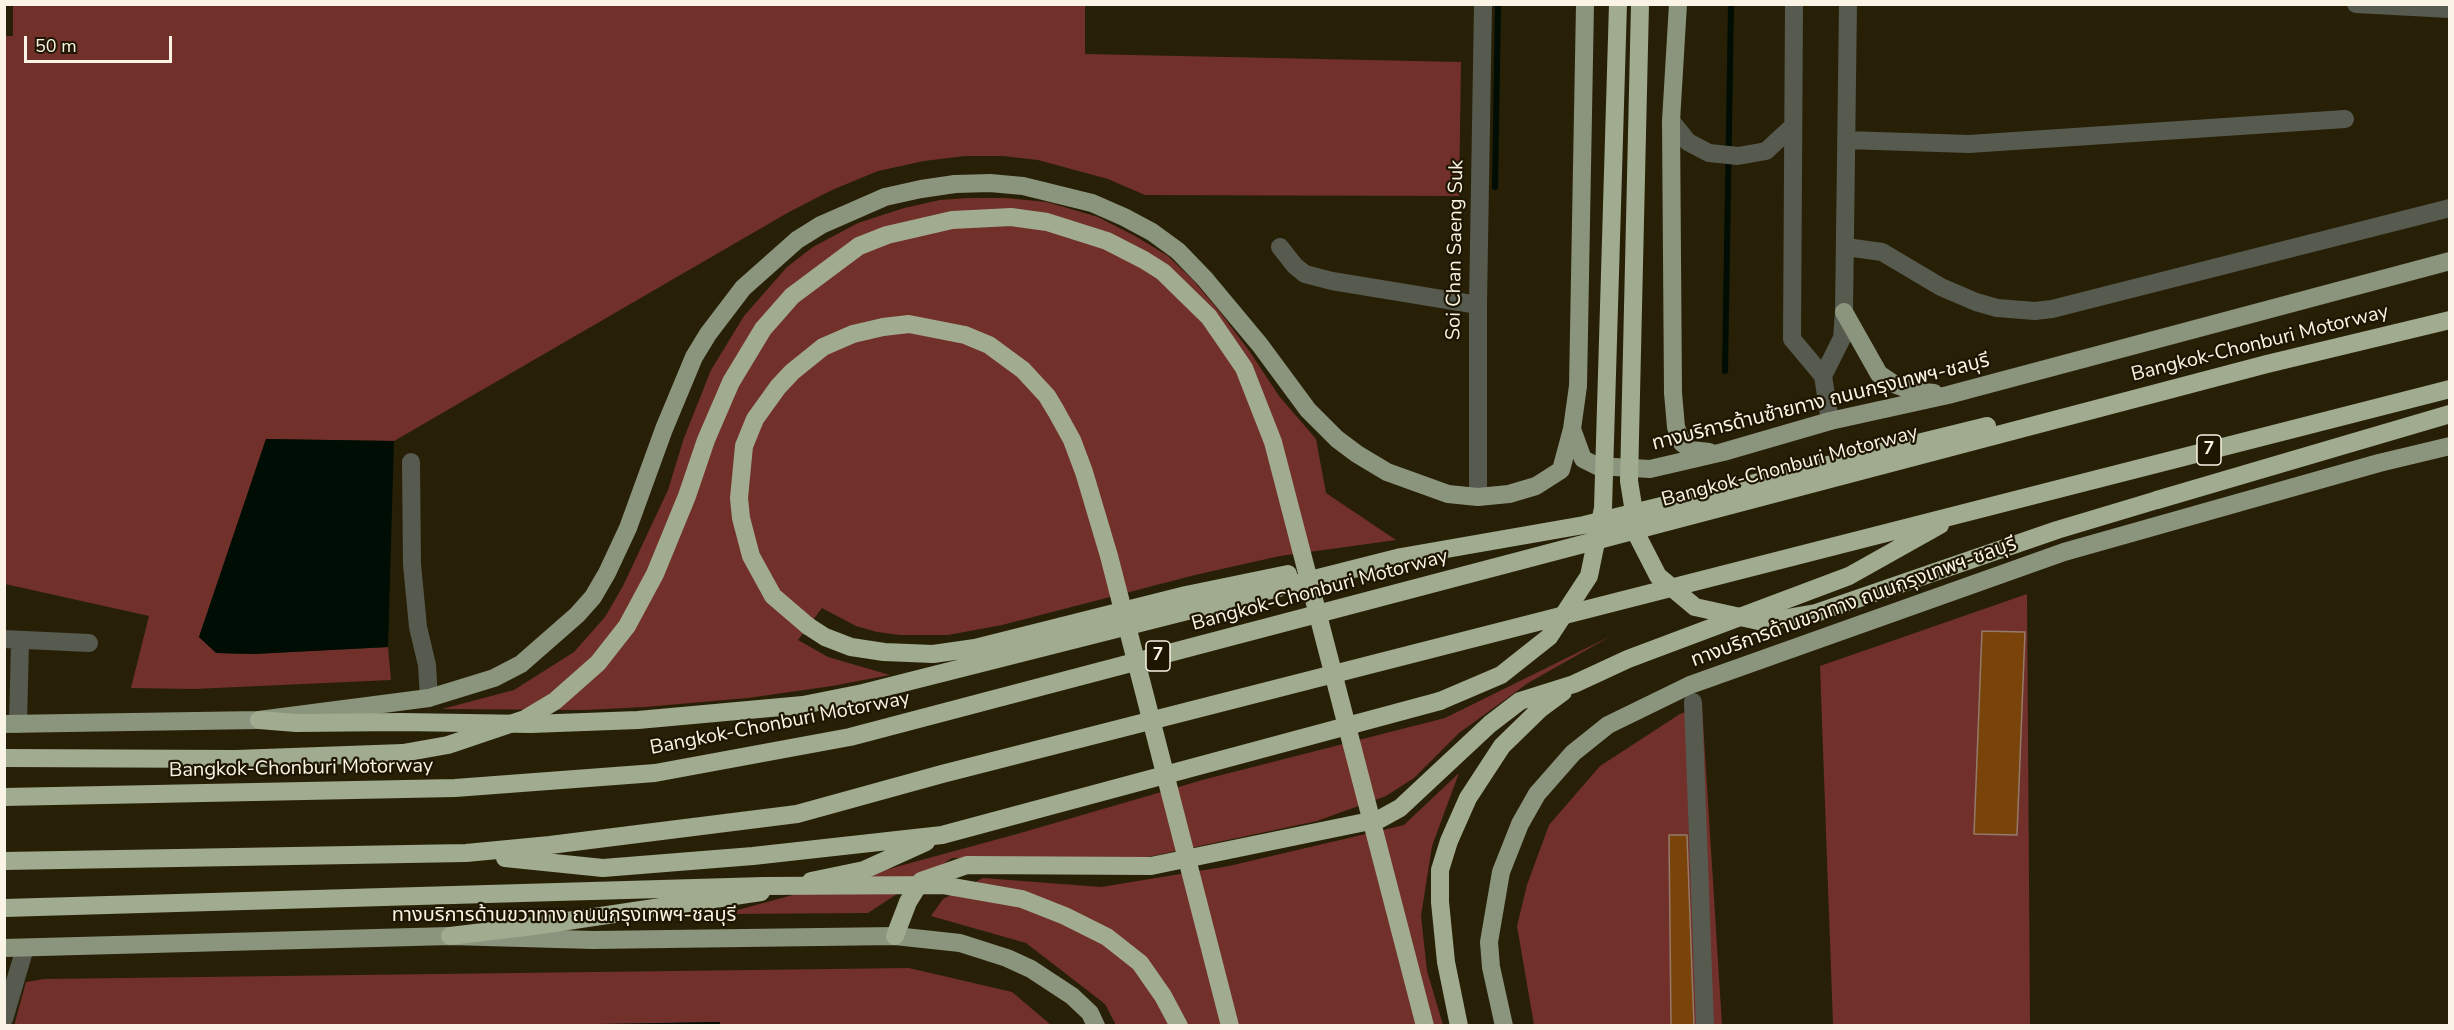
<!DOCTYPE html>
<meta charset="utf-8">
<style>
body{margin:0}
#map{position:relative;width:2454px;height:1030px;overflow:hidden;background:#272006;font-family:"Nunito Sans",sans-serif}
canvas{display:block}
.frame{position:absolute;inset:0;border:6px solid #f9f4e5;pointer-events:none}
.scale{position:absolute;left:24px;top:36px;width:148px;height:27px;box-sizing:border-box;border:3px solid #f9f4e5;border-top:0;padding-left:8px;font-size:18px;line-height:21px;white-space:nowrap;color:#f9f4e5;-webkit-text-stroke:4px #1e1600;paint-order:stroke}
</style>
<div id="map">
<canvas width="2454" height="1030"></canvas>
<div class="frame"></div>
<div class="scale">50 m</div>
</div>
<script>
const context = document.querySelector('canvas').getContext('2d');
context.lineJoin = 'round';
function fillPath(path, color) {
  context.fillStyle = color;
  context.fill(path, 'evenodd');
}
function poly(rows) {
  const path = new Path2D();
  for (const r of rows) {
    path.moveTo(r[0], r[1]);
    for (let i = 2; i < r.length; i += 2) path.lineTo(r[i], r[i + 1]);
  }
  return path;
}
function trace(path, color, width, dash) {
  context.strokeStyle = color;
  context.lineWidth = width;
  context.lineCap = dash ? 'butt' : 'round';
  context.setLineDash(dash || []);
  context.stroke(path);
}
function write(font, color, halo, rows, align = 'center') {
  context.font = font + ' "Nunito Sans","Noto Sans Thai",sans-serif';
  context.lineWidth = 4.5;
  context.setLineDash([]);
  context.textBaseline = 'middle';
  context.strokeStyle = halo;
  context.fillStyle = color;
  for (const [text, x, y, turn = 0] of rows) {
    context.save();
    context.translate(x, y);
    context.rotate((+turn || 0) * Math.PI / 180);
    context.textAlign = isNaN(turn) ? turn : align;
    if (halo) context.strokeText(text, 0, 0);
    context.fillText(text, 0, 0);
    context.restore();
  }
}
fillPath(poly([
 [1085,4,1085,54,1461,62,1459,196,1145,195,1108,179,1038,160,1003,156,965,156,924,161,878,171,832,190,789,212,394,441,266,439,199,637,217,653,253,654,388,647,391,680,194,689,131,688,149,616,5,584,4,36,13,36,13,5],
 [968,198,1006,198,1047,202,1098,217,1135,236,1168,256,1193,280,1220,312,1250,352,1279,396,1316,439,1326,493,1396,540,1280,556,1195,575,1002,625,948,635,900,635,877,632,856,626,822,608,798,640,828,657,890,675,832,686,748,698,645,707,585,710,442,709,514,690,574,652,605,617,623,586,668,490,684,438,711,370,744,316,787,267,813,247,858,223,904,208,940,200],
 [2027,594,2030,1025,1833,1025,1820,666],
 [1611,636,1528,683,1459,733,1414,778,1386,796,1317,821,1148,857,952,858,868,913,723,914,1017,834,1206,779,1445,718],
 [1702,706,1722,1025,1534,1025,1517,926,1527,885,1549,825,1600,766,1680,714],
 [1459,773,1432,846,1421,916,1427,971,1443,1025,1116,1025,1105,1004,1026,943,931,916,943,899,983,878,1101,887,1229,866,1404,825],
 [909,968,1012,992,1051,1025,720,1026,720,1022,537,1026,14,1026,26,982,44,979]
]), '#72302b');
fillPath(poly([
 [266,439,394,441,388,647,253,654,216,653,199,637],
 [720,1022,720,1025,537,1025]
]), '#000d04');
trace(poly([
 [1495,187,1498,4],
 [1725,371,1731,4]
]), '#000d04', 6);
const building = poly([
 [1982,631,2025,632,2017,835,1974,834,1982,631],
 [1669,835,1687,835,1694,1026,1671,1026,1669,835]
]);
fillPath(building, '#79430a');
trace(building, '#947b69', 1.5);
trace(poly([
 [1794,4,1792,339,1823,376],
 [2356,4,2450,9],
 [1671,121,1688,142,1709,153,1738,156,1766,151,1793,126],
 [1846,140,1969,144,2345,119],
 [1280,247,1295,266,1305,274,1332,281,1478,305],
 [1846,247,1882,252,1941,287,1976,302,1997,308,2035,311,2052,309,2450,208],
 [1830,421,1823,376,1842,338,1844,312,1848,4],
 [411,462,412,564,418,627,427,665,429,698],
 [1478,497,1478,305,1483,4],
 [4,639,89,643],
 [1693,702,1705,1026],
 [18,724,20,641],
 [4,1019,25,948]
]), '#565a4f', 18);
trace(poly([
 [1678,4,1671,121,1673,393,1676,427,1682,443,1691,450,1709,452],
 [1844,312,1879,374,1894,384,1913,391,1934,393],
 [1572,429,1583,459,1597,466,1650,469,1723,452,1830,421,1948,395,2450,261],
 [4,724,259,720,429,698,494,678,521,664,577,615,593,597,607,573,628,528,664,429,694,357,708,334,743,288,797,240,821,225,885,197,921,189,955,184,990,183,1023,186,1092,203,1124,217,1152,232,1178,251,1205,279,1260,345,1308,410,1337,439,1357,454,1387,472,1448,494,1478,497,1509,494,1536,486,1561,470,1572,429,1578,386,1585,4],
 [4,948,450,936,593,940,895,936,960,943,1007,958,1031,969,1072,996,1090,1013,1096,1026],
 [1504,1026,1491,967,1489,942,1501,872,1520,824,1537,794,1573,753,1608,725,1690,685,2064,552,2379,463,2450,446]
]), '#8b947d', 18);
trace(poly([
 [2157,500,2450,414],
 [808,626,825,637,851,647,884,652,933,654,975,648,1186,595,1288,574],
 [259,720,296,723,402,722,531,724,638,720,803,705,863,693,1401,557,1584,525,1987,426],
 [4,797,455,788,655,773,850,737,2267,364,2450,320],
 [505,858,603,868,753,856,942,835,1440,701],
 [4,861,466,853,550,845,797,814,942,774,2450,389],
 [811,881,864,870,926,842],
 [450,936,534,926,761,892],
 [895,936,908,902,921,881,967,865,1151,866,1380,819,1400,808,1490,724,1520,701,1574,684,1628,659,1849,576,1940,525],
 [1459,1026,1446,962,1440,902,1440,870,1449,841,1468,798,1502,746,1540,709,1563,692]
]), '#a0ab8f', 18);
trace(poly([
 [1640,4,1629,481,1638,537,1658,576,1695,607,1763,622,1816,613,2057,530,2157,500],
 [808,626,773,596,751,556,741,518,739,498,744,446,755,419,778,387,792,372,823,347,853,334,883,327,909,324,965,335,989,345,1023,370,1047,396,1056,411,1072,440,1084,472,1109,556,1230,1026],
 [1440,701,1501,675,1549,637,1589,576,1603,508,1618,4],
 [4,758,236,759,403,753,448,745,525,719,555,701,598,663,627,626,655,574,687,496,706,440,731,382,763,329,792,296,859,246,887,235,952,220,1011,217,1047,222,1107,241,1144,260,1163,272,1209,317,1244,368,1273,442,1425,1026],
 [4,908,764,886,942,885,1022,899,1065,916,1107,937,1140,963,1163,996,1179,1026]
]), '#a0ab8f', 18);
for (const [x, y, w] of [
 [2209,450,24],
 [1158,656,24]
]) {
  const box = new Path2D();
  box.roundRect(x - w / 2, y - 15, w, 30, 4.5);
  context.fillStyle = '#1e1600';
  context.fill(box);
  trace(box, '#f9f4e5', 1.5);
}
write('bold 18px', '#f9f4e5', null, [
 ["7",2209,450],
 ["7",1158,656]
]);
write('20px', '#f9f4e5', '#1e1600', [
 ["Soi Chan Saeng Suk",1456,250,-89],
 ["Bangkok-Chonburi Motorway",2260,344,-14],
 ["ทางบริการด้านซ้ายทาง ถนนกรุงเทพฯ-ชลบุรี",1821,403,-14],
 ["Bangkok-Chonburi Motorway",1790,467,-15],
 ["Bangkok-Chonburi Motorway",1320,591,-15],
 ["ทางบริการด้านขวาทาง ถนนกรุงเทพฯ-ชลบุรี",1854,603,-20],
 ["Bangkok-Chonburi Motorway",780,724,-11],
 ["Bangkok-Chonburi Motorway",301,769,-1],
 ["ทางบริการด้านขวาทาง ถนนกรุงเทพฯ-ชลบุรี",564,916]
]);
</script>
